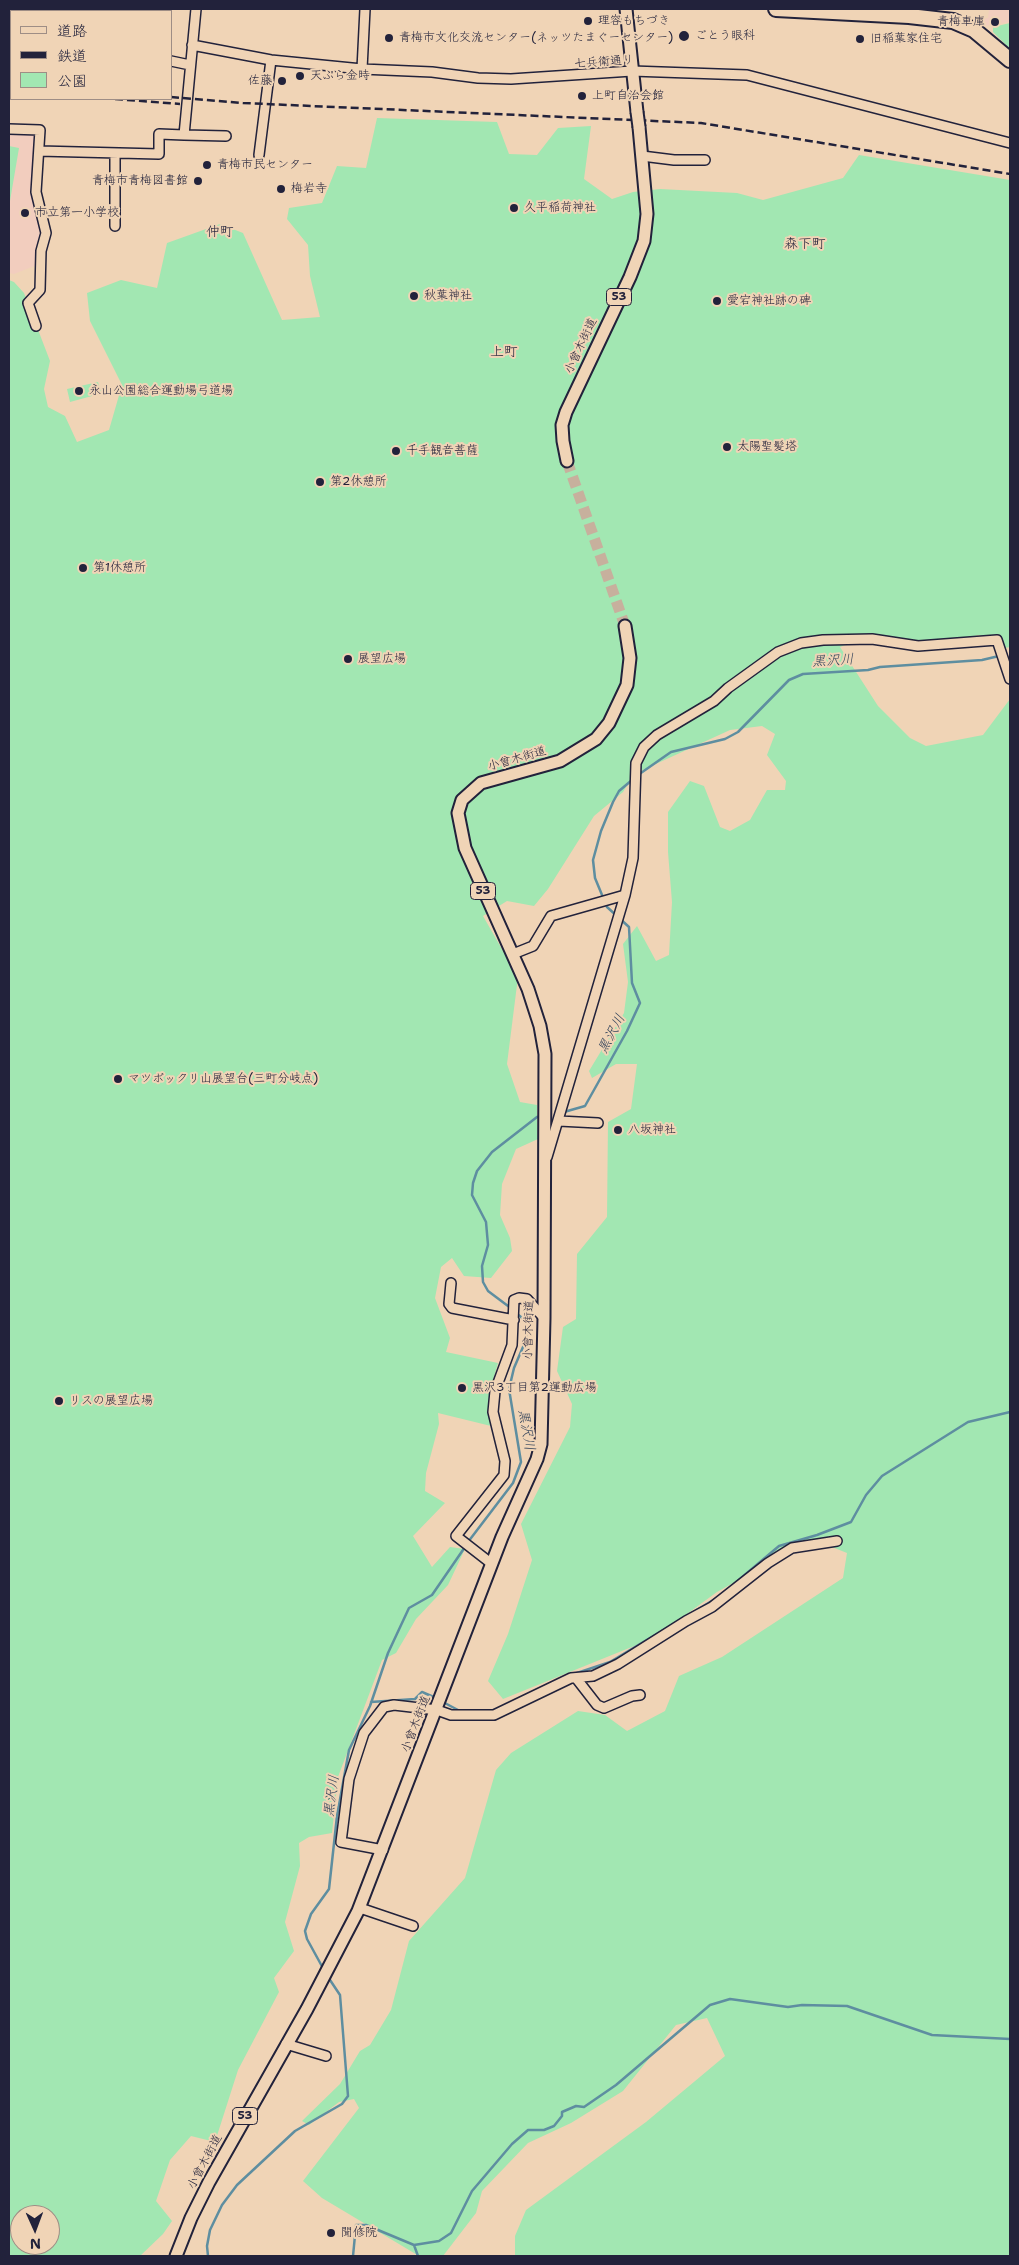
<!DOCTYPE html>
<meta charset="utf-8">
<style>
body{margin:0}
#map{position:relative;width:1019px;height:2265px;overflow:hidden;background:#f0d4b6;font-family:"Shantell Sans","Klee One",sans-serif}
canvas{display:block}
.frame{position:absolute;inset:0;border:10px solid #22223b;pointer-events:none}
.legend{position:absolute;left:10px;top:10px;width:162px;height:90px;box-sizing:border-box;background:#f0d4b6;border:1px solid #9e8d85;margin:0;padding:6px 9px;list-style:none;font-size:15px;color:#22223b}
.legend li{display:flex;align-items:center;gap:10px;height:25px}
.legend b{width:25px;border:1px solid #9e8d85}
.north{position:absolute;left:10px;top:2205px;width:50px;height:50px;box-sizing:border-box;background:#f0d4b6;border:1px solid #9e8d85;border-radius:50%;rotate:178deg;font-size:14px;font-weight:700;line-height:20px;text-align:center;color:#22223b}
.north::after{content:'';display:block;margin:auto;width:18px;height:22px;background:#22223b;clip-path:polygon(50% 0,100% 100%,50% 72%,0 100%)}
</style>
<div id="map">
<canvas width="1019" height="2265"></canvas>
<div class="frame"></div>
<ul class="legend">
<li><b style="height:6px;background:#f0d4b6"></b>道路</li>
<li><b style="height:6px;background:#22223b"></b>鉄道</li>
<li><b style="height:14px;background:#a2e7b2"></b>公園</li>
</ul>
<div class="north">N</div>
</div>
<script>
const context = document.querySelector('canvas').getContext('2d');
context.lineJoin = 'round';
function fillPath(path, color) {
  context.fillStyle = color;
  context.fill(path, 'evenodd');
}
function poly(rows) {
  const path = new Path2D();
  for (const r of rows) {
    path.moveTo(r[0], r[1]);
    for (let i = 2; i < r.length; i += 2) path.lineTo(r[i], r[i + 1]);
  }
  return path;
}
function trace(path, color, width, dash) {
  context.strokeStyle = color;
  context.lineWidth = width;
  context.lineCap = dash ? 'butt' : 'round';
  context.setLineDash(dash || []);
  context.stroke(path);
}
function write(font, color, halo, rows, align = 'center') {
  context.font = font + ' "Shantell Sans","Klee One",sans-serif';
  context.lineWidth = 4;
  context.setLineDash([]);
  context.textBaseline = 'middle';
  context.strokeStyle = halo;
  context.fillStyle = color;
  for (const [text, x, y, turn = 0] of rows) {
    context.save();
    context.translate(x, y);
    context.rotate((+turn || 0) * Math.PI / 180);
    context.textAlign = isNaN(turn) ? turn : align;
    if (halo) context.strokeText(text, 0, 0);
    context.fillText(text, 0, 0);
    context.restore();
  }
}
fillPath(poly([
 [989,9,1010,9,1010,22,984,26,982,30,972,24,978,19,988,18],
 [9,129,40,130,36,192,46,233,37,265,14,274,9,273]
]), '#f2cdbe');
fillPath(poly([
 [1010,23,1010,49,993,32,993,27],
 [377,118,497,122,509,154,537,155,558,128,591,126,584,179,612,199,633,192,660,189,737,193,763,200,843,178,859,155,1010,180,1010,647,1005,648,979,635,914,648,872,635,840,647,878,706,910,738,926,746,983,735,1010,699,1010,2256,515,2256,515,2236,526,2210,646,2122,725,2056,707,2018,676,2025,623,2091,571,2123,528,2143,482,2191,476,2213,443,2256,419,2256,322,2198,303,2181,359,2108,354,2099,339,2102,309,2125,302,2121,340,2084,360,2051,370,2045,391,2010,409,1941,465,1878,496,1770,511,1753,578,1711,605,1715,627,1731,665,1711,679,1676,722,1657,843,1578,847,1553,812,1539,717,1592,654,1638,503,1699,488,1681,508,1634,532,1560,521,1524,570,1427,572,1404,557,1371,563,1327,576,1319,577,1254,607,1217,608,1122,631,1109,637,1064,616,1064,592,1078,589,1071,624,1013,628,982,623,944,637,926,656,961,669,955,672,902,668,852,668,812,690,781,704,786,720,827,730,831,750,820,767,790,785,790,786,781,767,755,775,734,762,726,730,730,634,774,623,792,594,816,548,889,534,906,507,901,483,916,518,977,507,1064,520,1102,537,1105,538,1139,516,1149,502,1184,500,1215,510,1238,512,1251,491,1278,464,1276,452,1258,441,1267,435,1298,450,1338,446,1352,498,1363,490,1391,488,1408,491,1426,438,1413,439,1424,426,1473,425,1491,445,1503,413,1536,432,1567,450,1547,465,1549,448,1585,416,1619,396,1653,382,1660,338,1777,332,1833,309,1837,299,1843,300,1866,285,1922,294,1951,274,1978,279,1992,238,2070,215,2142,191,2136,170,2160,156,2201,172,2221,163,2234,140,2256,9,2256,9,280,14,282,24,293,50,361,44,389,48,407,65,416,77,442,109,430,122,385,90,321,87,293,121,280,157,288,167,243,220,224,243,233,282,320,320,317,310,276,308,245,287,219,289,208,322,203,337,166,366,168],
 [20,2215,50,2215,50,2245,20,2245],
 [9,146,19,148,10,201,9,201],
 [98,382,101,392,94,394,93,387,90,388,92,396,70,402,67,389]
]), '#a2e7b2');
trace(poly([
 [638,775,671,752,725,739,738,732,789,680,803,674,868,670,880,667,982,660,999,656],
 [564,1112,585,1106,627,1031,640,1003,632,983,629,927,607,907,595,878,593,860,601,831,613,802,619,791,632,780],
 [512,1309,488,1291,483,1282,482,1266,488,1245,486,1222,472,1195,473,1183,477,1171,492,1152,537,1117,541,1116],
 [468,1542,513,1483,521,1462,509,1389,514,1368,526,1340,526,1321,516,1313],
 [734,1584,779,1546,817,1535,851,1522,866,1495,882,1476,968,1422,1010,1412],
 [571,1675,610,1662,720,1596],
 [441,1701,458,1710,471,1711],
 [371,1702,415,1699,422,1692,436,1698],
 [324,1970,307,1939,305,1931,311,1914,329,1889,337,1816,349,1750,370,1706,388,1653,409,1608,432,1595,465,1547],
 [414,2245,439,2241,451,2233,472,2191,512,2144,528,2130,544,2130,554,2126,562,2116,562,2112,576,2106,584,2107,616,2085,710,2005,730,1999,788,2007,802,2005,847,2006,932,2035,1010,2039],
 [208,2256,207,2246,210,2230,222,2205,237,2185,295,2131,342,2104,348,2096,340,1995,328,1977],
 [353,2256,356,2225,366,2225,414,2245,418,2256]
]), '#5e8ea0', 2.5);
trace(poly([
 [567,461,625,626]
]), '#c7b09d', 11, [11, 5.5]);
const minor = poly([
 [192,45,271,60,362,69,432,72,478,78,511,79,632,71,747,75,1010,143],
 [171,61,190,65],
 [362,69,365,9],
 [9,129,40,130,36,192,46,233,41,251,40,290,28,303,36,326],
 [184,135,226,136],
 [39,151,159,154,159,134,184,135,196,9],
 [259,155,271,60],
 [642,156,674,160,705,160],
 [115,226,115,153],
 [513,954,533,946,551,916,625,895],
 [559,1121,598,1123],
 [547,1157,625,895,633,858,636,763,644,747,657,735,714,701,728,688,778,652,801,643,823,640,872,639,918,646,997,640,1010,679],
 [451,1283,449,1304,452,1308,514,1320],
 [492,1564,456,1536,504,1475,505,1461,493,1412,495,1391,512,1345,514,1300,519,1298,527,1299,544,1318],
 [576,1678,597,1705,604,1708,632,1696,640,1695],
 [383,1850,341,1842,349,1779,364,1733,384,1707,394,1705,437,1710,451,1715,494,1715,571,1678,593,1676,618,1664,686,1621,712,1607,768,1563,792,1548,837,1541],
 [360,1908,413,1926],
 [286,2044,326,2056]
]);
const major = poly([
 [626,9,637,112],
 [567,461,563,441,562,425,566,412,630,277,644,241,647,214,639,127],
 [176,2256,191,2218,209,2182,307,2009,358,1911,502,1537,537,1459,541,1444,544,1318,545,1054,540,1026,528,989,465,848,458,813,462,800,481,783,560,761,596,739,609,723,627,685,630,658,625,626]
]);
const highway = poly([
 [776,9,909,16,953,21,974,30,1010,60]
]);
trace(minor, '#22223b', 12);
trace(major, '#22223b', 15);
trace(highway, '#22223b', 18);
trace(minor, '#f0d4b6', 9);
trace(major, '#f0d4b6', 11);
trace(highway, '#f0d4b6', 14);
trace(poly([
 [9,79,11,79],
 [9,92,11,92],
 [171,97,243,103,701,123,1010,174],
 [115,99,180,104]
]), '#22223b', 2.5, [8, 4]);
const majorBridge = poly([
 [637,112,639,127]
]);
trace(majorBridge, '#22223b', 15, []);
trace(majorBridge, '#f0d4b6', 11);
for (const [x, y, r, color] of [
 [588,21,5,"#22223b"],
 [995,22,5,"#22223b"],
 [684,36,6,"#22223b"],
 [389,38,5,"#22223b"],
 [860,39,5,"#22223b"],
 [300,76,5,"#22223b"],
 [282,81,5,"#22223b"],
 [582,96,5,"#22223b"],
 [207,165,5,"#22223b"],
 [198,181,5,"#22223b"],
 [281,189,5,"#22223b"],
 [514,208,5,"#22223b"],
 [25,213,5,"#22223b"],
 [414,296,5,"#22223b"],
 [717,301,5,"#22223b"],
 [79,391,5,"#22223b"],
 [727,447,5,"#22223b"],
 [396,451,5,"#22223b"],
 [320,482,5,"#22223b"],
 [83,568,5,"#22223b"],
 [348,659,5,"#22223b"],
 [118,1079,5,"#22223b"],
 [618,1130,5,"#22223b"],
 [462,1388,5,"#22223b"],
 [59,1401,5,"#22223b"],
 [331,2233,5,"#22223b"]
]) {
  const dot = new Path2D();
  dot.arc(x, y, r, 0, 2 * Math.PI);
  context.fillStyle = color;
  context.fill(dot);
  trace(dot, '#f0d4b6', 2);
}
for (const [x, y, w] of [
 [619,297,25],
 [483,891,25],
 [245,2116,25]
]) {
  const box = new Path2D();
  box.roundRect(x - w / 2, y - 8.5, w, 17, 4);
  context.fillStyle = '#f0d4b6';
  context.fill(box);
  trace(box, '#22223b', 1);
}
write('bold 11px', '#22223b', null, [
 ["53",619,297],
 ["53",483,891],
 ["53",245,2116]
]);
write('12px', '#22223b', '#f0d4b6', [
 ["理容もちづき",598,21],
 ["青梅車庫",985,22,"right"],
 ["ごとう眼科",695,36],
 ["青梅市文化交流センター(ネッツたまぐーセンター)",399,38],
 ["旧稲葉家住宅",870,39],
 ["天ぷら金時",310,76],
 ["佐藤",272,81,"right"],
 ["上町自治会館",592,96],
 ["青梅市民センター",217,165],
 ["青梅市青梅図書館",188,181,"right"],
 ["梅岩寺",291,189],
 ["久平稲荷神社",524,208],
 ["市立第一小学校",35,213],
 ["秋葉神社",424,296],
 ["愛宕神社跡の碑",727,301],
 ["永山公園総合運動場弓道場",89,391],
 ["太陽聖髪塔",737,447],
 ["千手観音菩薩",406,451],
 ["第2休憩所",330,482],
 ["第1休憩所",93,568],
 ["展望広場",358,659],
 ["マツボックリ山展望台(三町分岐点)",128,1079],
 ["八坂神社",628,1130],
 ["黒沢3丁目第2運動広場",472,1388],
 ["リスの展望広場",69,1401],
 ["聞修院",341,2233]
], 'left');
write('12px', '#22223b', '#f0d4b6', [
 ["七兵衛通り",604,62,-4],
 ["小曾木街道",581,346,-65],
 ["小曾木街道",517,759,-16],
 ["小曾木街道",529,1330,-89],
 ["小曾木街道",416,1724,-69],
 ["小曾木街道",205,2162,-62]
]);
write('14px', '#22223b', '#f0d4b6', [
 ["仲町",220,232],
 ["森下町",805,244],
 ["上町",504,352]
]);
write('italic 14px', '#36465d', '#f0d4b6', [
 ["黒沢川",833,661,-4],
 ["黒沢川",612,1034,-62],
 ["黒沢川",526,1430,80],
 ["黒沢川",332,1796,-82]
]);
</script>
